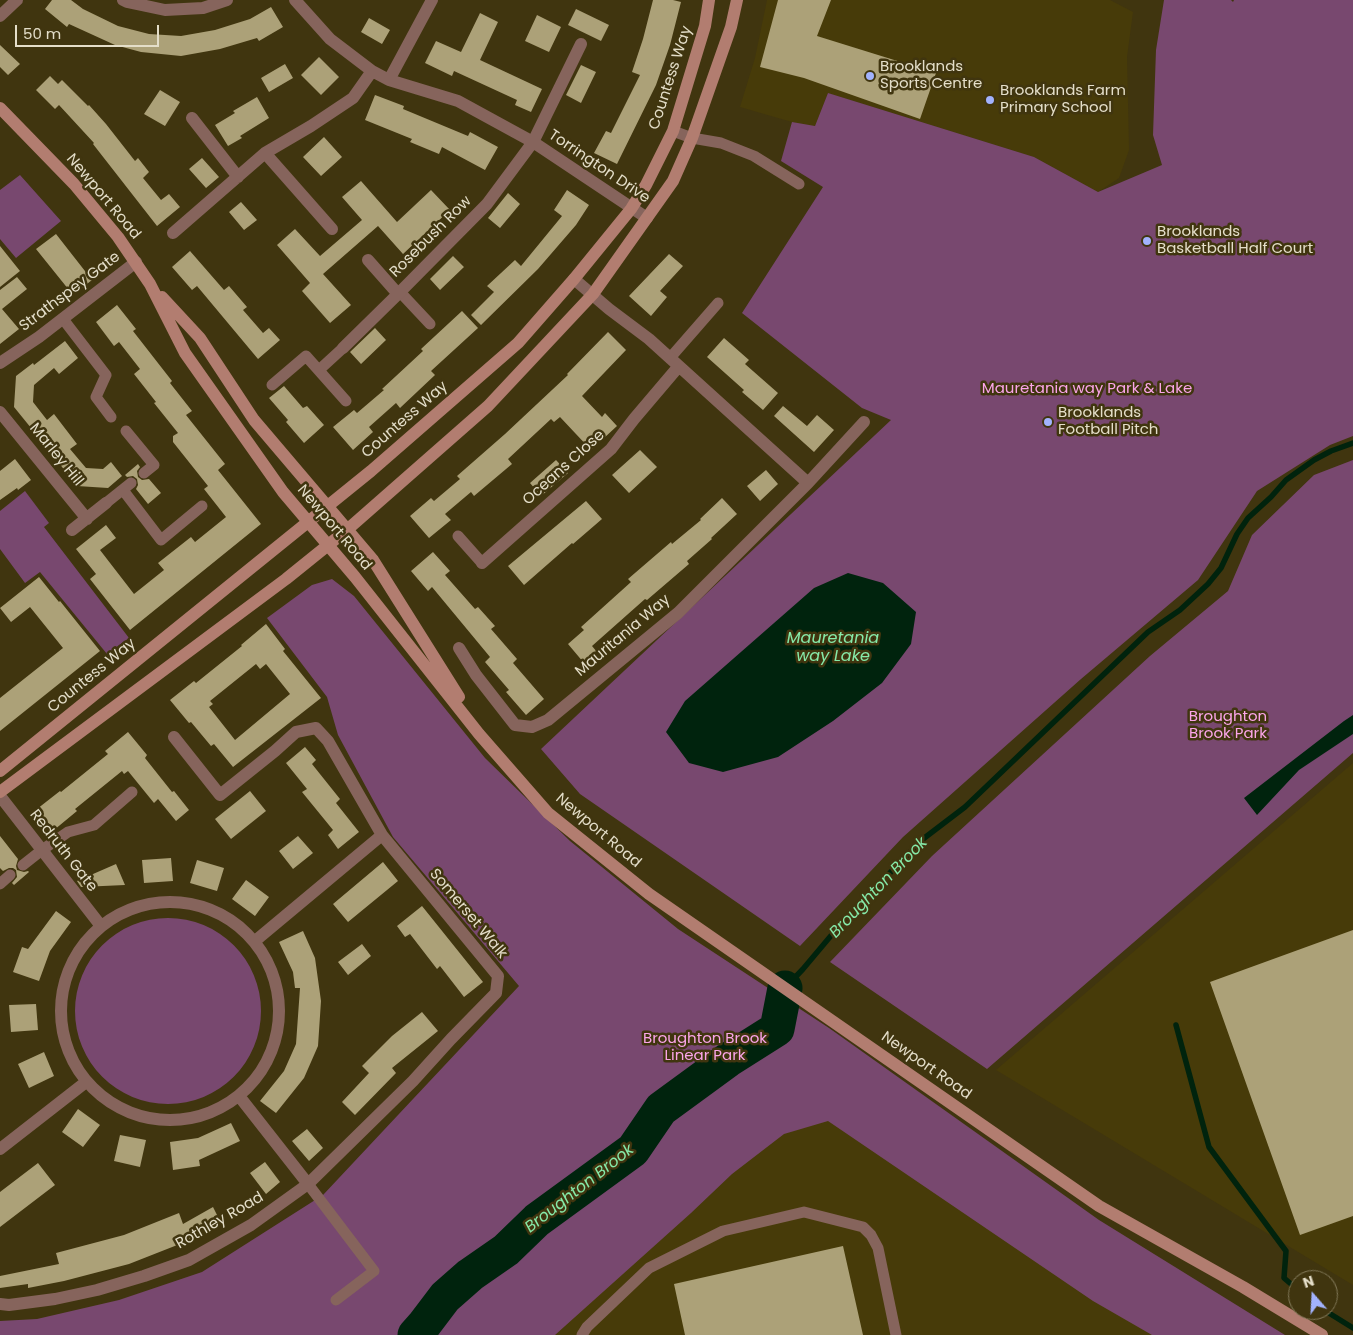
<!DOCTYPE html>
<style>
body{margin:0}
#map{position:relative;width:1353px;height:1335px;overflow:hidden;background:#40350f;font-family:Poppins,sans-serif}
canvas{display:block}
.north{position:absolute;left:1288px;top:1270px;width:50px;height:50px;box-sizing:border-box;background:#40350f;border:1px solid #827959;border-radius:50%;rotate:341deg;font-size:14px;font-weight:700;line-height:20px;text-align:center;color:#e4dec9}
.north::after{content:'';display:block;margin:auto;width:18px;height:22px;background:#a2b2fd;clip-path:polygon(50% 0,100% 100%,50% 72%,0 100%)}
.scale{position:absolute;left:15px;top:25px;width:144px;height:22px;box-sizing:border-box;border:2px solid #e4dec9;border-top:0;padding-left:6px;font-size:15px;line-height:18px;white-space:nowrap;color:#e4dec9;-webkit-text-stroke:4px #40350f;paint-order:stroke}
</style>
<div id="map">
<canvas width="1353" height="1335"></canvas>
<div class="north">N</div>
<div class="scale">50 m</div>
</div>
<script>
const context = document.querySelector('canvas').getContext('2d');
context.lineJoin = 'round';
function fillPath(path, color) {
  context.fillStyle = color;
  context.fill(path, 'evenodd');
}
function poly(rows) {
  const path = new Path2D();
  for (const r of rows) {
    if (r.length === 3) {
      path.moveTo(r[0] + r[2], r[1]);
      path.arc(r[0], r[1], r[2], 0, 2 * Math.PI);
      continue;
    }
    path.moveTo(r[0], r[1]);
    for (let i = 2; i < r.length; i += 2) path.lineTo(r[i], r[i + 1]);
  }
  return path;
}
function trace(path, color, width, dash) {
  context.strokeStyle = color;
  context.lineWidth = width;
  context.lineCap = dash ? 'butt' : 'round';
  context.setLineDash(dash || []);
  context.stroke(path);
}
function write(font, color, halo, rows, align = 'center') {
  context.font = font + ' Poppins,sans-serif';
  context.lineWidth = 5;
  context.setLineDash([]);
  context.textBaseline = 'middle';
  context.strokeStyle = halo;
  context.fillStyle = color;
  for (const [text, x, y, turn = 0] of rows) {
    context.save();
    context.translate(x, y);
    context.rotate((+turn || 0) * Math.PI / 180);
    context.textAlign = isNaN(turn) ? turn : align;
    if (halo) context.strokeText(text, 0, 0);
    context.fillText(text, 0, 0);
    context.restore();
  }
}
fillPath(poly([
 [767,0,1110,0,1133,12,1127,57,1129,150,1119,178,1098,192,1034,157,828,93,815,126,792,122,740,107,755,58],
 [1353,763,1353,1285,996,1070],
 [802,1073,1174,1335,526,1335]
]), '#473b09');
fillPath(poly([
 [1164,0,1231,0,1233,2,1234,0,1353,0,1353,436,1330,445,1257,491,1198,580,1081,679,903,837,800,946,580,794,541,749,891,420,862,408,742,313,823,187,781,161,792,122,815,126,828,93,1034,157,1098,192,1162,165,1153,135,1156,50],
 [20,175,61,221,16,258,0,239,0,190],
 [1353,460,1353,753,987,1069,830,962,932,856,1150,656,1228,591,1252,535,1314,475],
 [25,491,49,523,44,527,129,638,107,654,40,572,25,583,0,549,0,511],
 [332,579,354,596,485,758,570,841,678,929,829,1028,1099,1220,1285,1335,1152,1335,1093,1301,828,1121,784,1134,732,1174,691,1213,555,1335,0,1335,0,1321,37,1319,119,1300,202,1272,323,1195,519,986,393,837,338,735,327,697,267,618,312,585],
 [168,1011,93]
]), '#78486f');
fillPath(poly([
 [848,573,883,583,916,612,911,644,882,683,833,721,778,757,723,772,689,763,666,732,685,701,814,588],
 [1353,715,1353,734,1299,770,1257,815,1244,798,1344,721]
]), '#00230d');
trace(poly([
 [785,988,803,969,845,919,923,839,965,807,1148,632,1180,610,1208,584,1221,568,1237,534,1248,518,1271,497,1286,480,1314,460,1331,451,1353,443],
 [1176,1025,1209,1147,1286,1251,1284,1278,1298,1290],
 [1324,1310,1353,1328]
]), '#00230d', 5.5);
trace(poly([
 [415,1335,423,1326,445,1297,470,1275,506,1250,537,1220,633,1150,661,1109,728,1060,777,1029,785,988]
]), '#00230d', 35);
fillPath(poly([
 [52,0,71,0,83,9,118,26,149,34,181,36,215,30,250,19,271,7,283,27,259,41,257,38,220,49,181,56,141,52,115,45,69,24,67,27,45,9],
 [653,0,673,0,681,2,670,45,656,85,617,164,594,153,606,131,611,133,640,75,632,72,643,39],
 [778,0,831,0,817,36,936,73,920,119,804,78,760,67],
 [576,9,609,25,601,41,568,25],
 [480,13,498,22,480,60,542,89,531,112,515,105,517,100,454,71,452,76,425,63,436,41,461,52],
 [537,15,561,27,549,52,525,41],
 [369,18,390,30,382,44,361,32],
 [0,45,20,64,8,75,0,67],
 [319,57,339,77,321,95,301,75],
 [285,64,293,78,269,92,261,78],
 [581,65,596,72,581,103,566,95],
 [50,76,58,84,62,80,88,106,89,105,106,124,135,161,138,158,149,172,143,178,161,200,169,194,180,207,157,226,93,144,94,143,59,105,55,109,36,90],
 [160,90,180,102,165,126,144,114],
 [375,95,404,106,403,109,468,136,470,132,498,147,485,170,442,147,439,154,410,142,412,139,365,120],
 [257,97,269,118,240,136,242,138,228,146,215,125,235,113,233,111],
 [324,137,342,157,321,176,303,157],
 [202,158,219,177,206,188,189,169],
 [361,181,397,222,431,190,450,210,403,254,378,226,323,274,351,305,330,323,302,291,310,283,277,245,295,229,320,256,362,220,342,197],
 [567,190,589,205,576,225,538,269,481,325,471,315,494,292,487,286,515,260,521,266,562,216,554,210],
 [508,193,520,204,500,228,488,218],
 [241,202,257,220,244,230,229,212],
 [56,234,92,280,73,295,36,249],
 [0,246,20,271,0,287],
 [190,251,224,290,229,286,247,307,243,310,263,333,269,328,280,340,258,359,197,286,192,290,172,267],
 [669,254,683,266,660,291,667,297,651,316,629,296],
 [453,256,464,267,440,290,430,279],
 [17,277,27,289,2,309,19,329,0,344,0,290],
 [117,305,136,329,133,331,172,381,170,383,192,411,186,415,225,464,218,470,261,524,130,630,90,579,96,574,76,549,106,525,116,538,100,550,134,594,164,570,158,563,191,537,195,542,226,517,204,489,208,486,173,442,173,436,178,433,154,403,156,402,134,374,140,369,119,342,114,346,96,322],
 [462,311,478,328,431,371,435,375,400,408,396,403,369,427,373,432,353,450,333,427,354,410,357,413,384,390,382,389,423,351,421,349],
 [375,328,386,340,361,364,350,352],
 [608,332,626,350,582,396,602,417,605,413,617,426,591,450,560,417,554,422,551,419,508,459,512,464,474,496,471,492,445,514,451,520,429,538,410,516,431,498,434,501,460,479,457,476,505,434,568,375,567,374],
 [724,338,749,360,745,364,778,393,763,410,742,392,744,390,707,357],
 [65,341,78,358,59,374,54,368,34,385,33,402,47,420,54,414,77,444,70,449,86,468,103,469,111,462,122,476,108,488,77,486,40,439,14,407,16,376,33,363,34,365],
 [284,386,303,408,307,406,324,425,304,443,286,422,288,420,269,398],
 [783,406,807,426,817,415,834,430,814,452,774,416],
 [640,450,657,467,629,493,612,475],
 [15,459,31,480,18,490,17,488,0,500,0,471],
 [556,460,568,473,541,496,530,483],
 [138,464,140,467,137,471,138,477,142,480,149,479,161,493,148,504,136,489,138,485,137,479,133,476,127,477,125,475],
 [766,470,778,484,760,501,747,486],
 [722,498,737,514,711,538,712,539,687,561,689,564,647,600,645,599,592,646,597,652,584,663,568,644,584,630,581,627,631,582,628,579,671,542,672,544,701,520,700,519],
 [586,501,602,519,573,544,572,543,524,585,508,566],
 [433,552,450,571,445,575,475,609,478,607,495,626,491,629,517,659,513,663,544,699,526,715,506,692,509,690,485,662,490,657,432,587,428,591,411,571],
 [39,577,59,602,60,601,100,651,0,731,0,698,63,648,30,607,11,622,0,608],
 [266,624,285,649,283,651,321,698,233,767,214,744,211,746,191,722,189,723,170,700,194,681,196,683,242,646,241,645],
 [256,664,260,669,266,664,290,694,235,740,209,707,213,704,210,701],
 [128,732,147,755,145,758,172,792,174,791,189,810,176,821,158,799,154,803,128,771,124,774,122,771,75,809,77,811,54,830,37,809,60,791,61,792,108,754,105,751],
 [305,747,316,760,312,764,340,799,336,803,359,832,338,849,328,835,333,830,302,792,307,789,286,763],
 [250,791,266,811,231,839,215,819],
 [0,836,18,859,16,866,17,870,24,872,28,871,29,872,14,885,12,883,17,877,16,870,13,868,9,868,3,871,0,868],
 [298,836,313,853,293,869,279,851],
 [171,858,173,881,144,883,142,860],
 [197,860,224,868,217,891,190,883],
 [383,862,398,881,348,922,333,904],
 [116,864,125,885,81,887,77,881],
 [246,880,269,897,255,916,232,899],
 [422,906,483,982,464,997,440,966,437,969,410,934,405,937,397,926],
 [56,911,71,922,50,951,39,981,13,972,22,947,28,949],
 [1353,930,1353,1216,1300,1235,1210,982],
 [303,931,315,958,321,1001,318,1046,304,1078,276,1113,260,1101,284,1071,296,1044,300,988,295,988,293,972,279,942],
 [362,944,371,956,348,975,338,962],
 [36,1004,38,1030,11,1032,9,1005],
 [422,1012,438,1031,392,1068,396,1073,355,1115,342,1102,369,1073,362,1066,392,1036],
 [44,1052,54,1076,29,1088,18,1064],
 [78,1109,100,1125,83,1147,62,1132],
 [231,1123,240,1141,199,1160,200,1166,173,1170,170,1142,198,1138],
 [307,1129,323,1148,309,1161,292,1141],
 [120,1135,146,1140,140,1167,114,1161],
 [265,1162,280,1182,266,1194,250,1173],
 [38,1163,55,1185,0,1227,0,1192],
 [213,1207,221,1223,190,1240,129,1264,64,1281,28,1288,28,1284,0,1288,0,1276,59,1264,56,1253,124,1235,179,1213,183,1224],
 [843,1246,863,1335,685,1335,674,1284]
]), '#aca178');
trace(poly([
 [673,131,692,138,721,143,754,156,799,184],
 [400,292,430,324],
 [63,319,106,375,96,397,111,417],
 [670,358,718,303],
 [319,370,343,348],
 [272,385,306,356,346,401],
 [126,431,154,465,144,473],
 [123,490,161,540,202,506],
 [106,503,131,483],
 [458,536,482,563],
 [23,865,42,850,68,832,94,825,132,792],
 [0,884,10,875],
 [308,1184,374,1271,336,1300],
 [582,1335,587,1327,649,1268,723,1231,804,1212,863,1227,871,1235,878,1248,896,1335]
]), '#86645c', 11);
trace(poly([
 [123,0,127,2,165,10,203,8,227,0],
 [295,0,330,39,372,71,389,80,458,101,533,142,647,218],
 [0,16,17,0],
 [389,80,432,0],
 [192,118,238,177],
 [265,153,332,229],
 [173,233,265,153,311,126,353,98,372,71],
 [368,260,398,294],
 [343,348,398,294,487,204,533,142,581,44],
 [0,363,39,337,136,262],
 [0,412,87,519],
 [808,483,864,422],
 [72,530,106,503],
 [482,563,611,449,634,419,679,366],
 [459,648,476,675,515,725,532,727,548,720,678,613,808,483,649,339,609,309,574,279],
 [0,796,101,926],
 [170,1011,109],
 [255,941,382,835],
 [239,1096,308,1184],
 [0,1149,86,1082],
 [0,1304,9,1305,55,1299,97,1290,144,1276,189,1260,251,1225,308,1184,413,1081,451,1039,496,993,498,976,382,835,328,741,316,728,296,732,275,751,220,795,174,737]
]), '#86645c', 12);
trace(poly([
 [0,108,74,184,118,237,150,284,185,353,283,492,355,577,479,734,548,813,649,894,1099,1206,1243,1287,1322,1335],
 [162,297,200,338,254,420,373,560,459,697],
 [0,771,371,471,518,343,574,279,631,209,646,185,673,131,705,26,709,0],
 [0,792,286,579,348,529,488,406,593,294,673,181,692,138,731,27,737,0]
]), '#b27d70', 12);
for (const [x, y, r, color] of [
 [870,76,5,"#a2b2fd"],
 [990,100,5,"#a2b2fd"],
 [1147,241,5,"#a2b2fd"],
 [1048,422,5,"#a2b2fd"]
]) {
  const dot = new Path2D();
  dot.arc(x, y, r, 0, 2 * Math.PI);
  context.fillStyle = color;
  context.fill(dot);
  trace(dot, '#40350f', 2);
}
write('15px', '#e4dec9', '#40350f', [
 ["Brooklands",880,67],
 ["Sports Centre",880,84],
 ["Brooklands Farm",1000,91],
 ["Primary School",1000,108],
 ["Brooklands",1157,232],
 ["Basketball Half Court",1157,249],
 ["Brooklands",1058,413],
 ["Football Pitch",1058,430]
], 'left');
write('15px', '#e4dec9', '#40350f', [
 ["Countess Way",671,78,-72],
 ["Torrington Drive",599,167,34],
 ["Newport Road",103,197,50],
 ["Rosebush Row",431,237,-45],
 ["Strathspey Gate",70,292,-37],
 ["Countess Way",405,420,-41],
 ["Marley Hill",56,455,51],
 ["Oceans Close",564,468,-42],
 ["Newport Road",334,528,50],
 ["Mauritania Way",623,636,-40],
 ["Countess Way",92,676,-39],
 ["Newport Road",598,831,40],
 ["Redruth Gate",63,851,52],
 ["Somerset Walk",468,914,50],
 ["Newport Road",926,1066,35],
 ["Rothley Road",220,1221,-30]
]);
write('15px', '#fba5e9', '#40350f', [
 ["Mauretania way Park & Lake",1087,389],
 ["Broughton",1228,717],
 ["Brook Park",1228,734],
 ["Broughton Brook",705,1039],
 ["Linear Park",705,1056]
]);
write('italic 16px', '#86eaa9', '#40350f', [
 ["Mauretania",833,639],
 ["way Lake",833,657],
 ["Broughton Brook",879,888,-46],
 ["Broughton Brook",580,1189,-38]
]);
</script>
